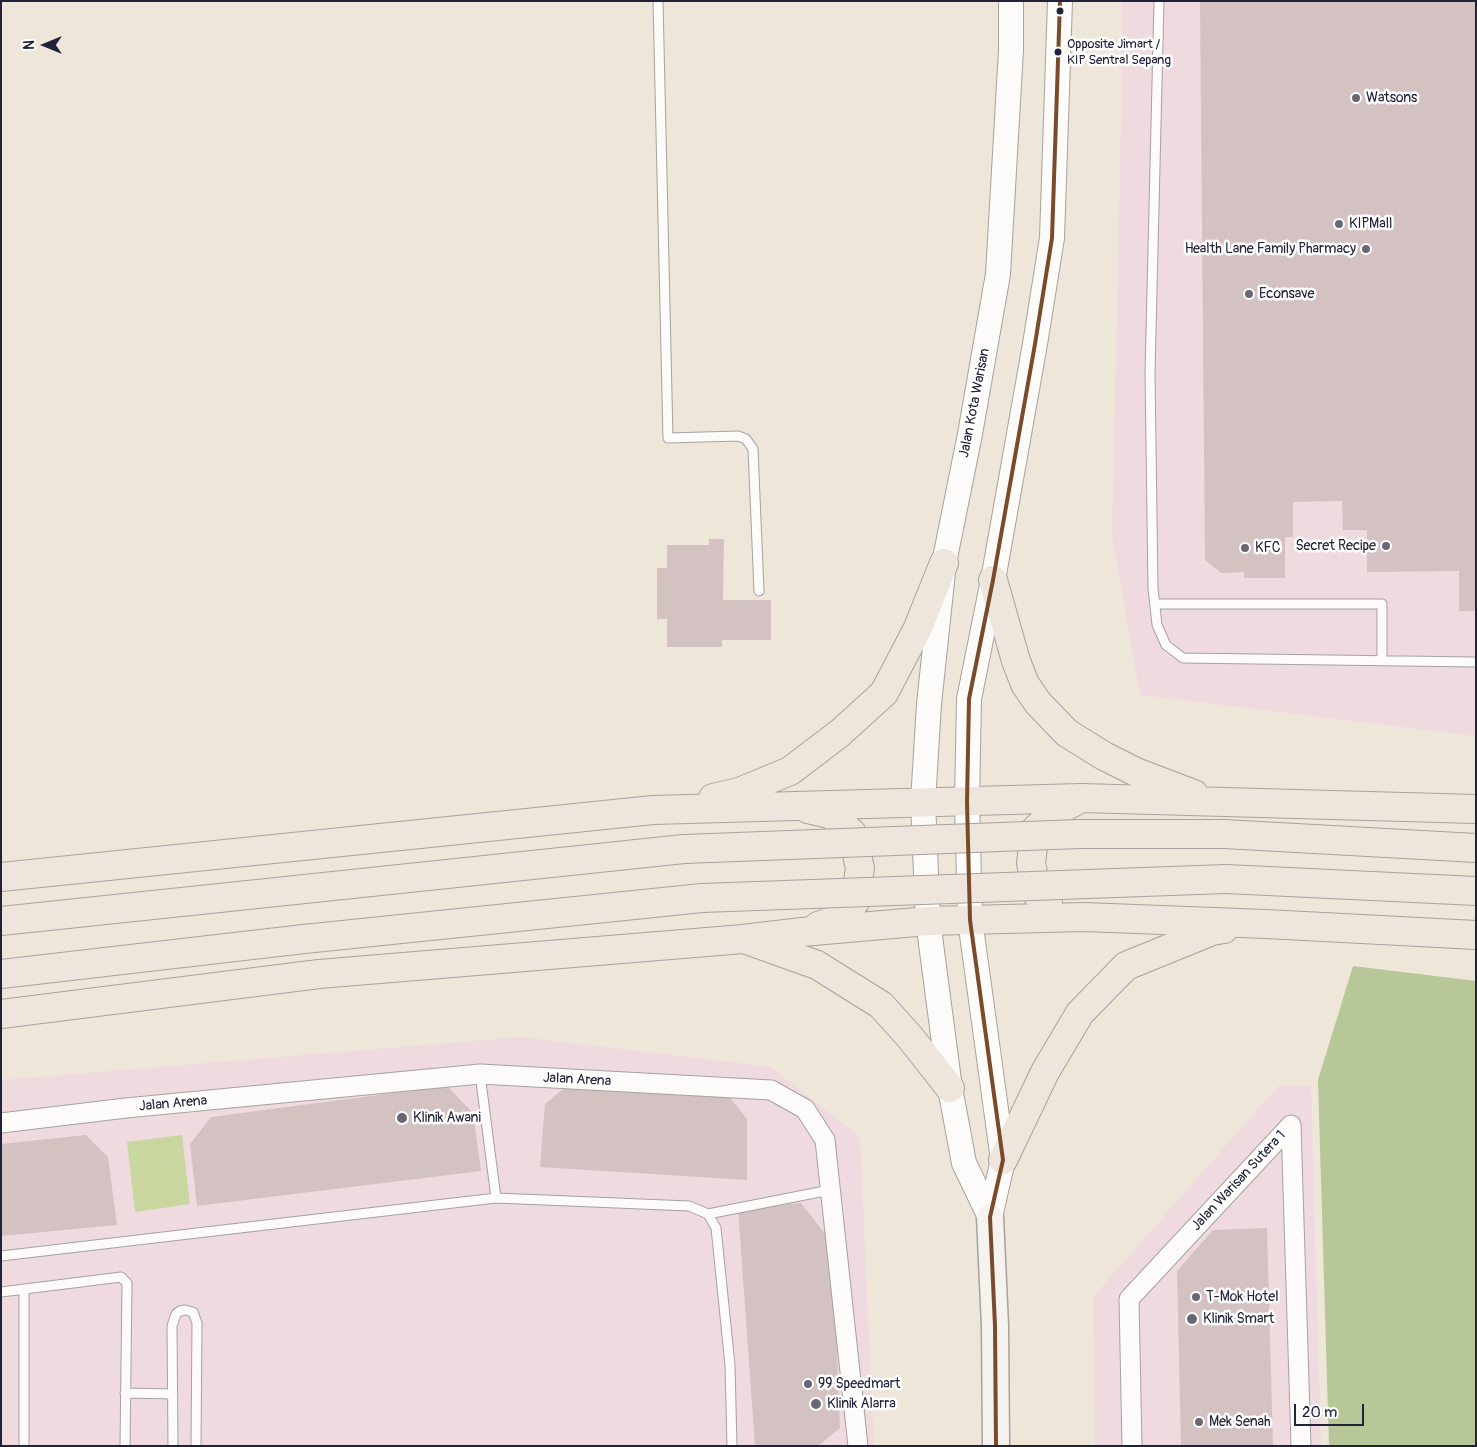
<!DOCTYPE html>
<style>
body{margin:0}
#map{position:relative;width:1477px;height:1447px;overflow:hidden;background:#eee6d9;font-family:Pangolin,sans-serif}
canvas{display:block}
.frame{position:absolute;inset:0;border:2px solid #22223b;pointer-events:none}
.north{position:absolute;left:20px;top:20px;width:50px;height:50px;-webkit-text-stroke:4px #fff;paint-order:stroke;rotate:270deg;font-size:14px;font-weight:700;line-height:20px;text-align:center;color:#22223b}
.north::after{content:'';display:block;margin:auto;width:18px;height:22px;background:#22223b;clip-path:polygon(50% 0,100% 100%,50% 72%,0 100%)}
.scale{position:absolute;left:1294px;top:1404px;width:70px;height:22px;box-sizing:border-box;border:2px solid #22223b;border-top:0;padding-left:6px;font-size:15px;line-height:18px;white-space:nowrap;color:#22223b;-webkit-text-stroke:4px #fff;paint-order:stroke}
</style>
<div id="map">
<canvas width="1477" height="1447"></canvas>
<div class="frame"></div>
<div class="north">N</div>
<div class="scale">20 m</div>
</div>
<script>
const context = document.querySelector('canvas').getContext('2d');
context.lineJoin = 'round';
function fillPath(path, color) {
  context.fillStyle = color;
  context.fill(path, 'evenodd');
}
function poly(rows) {
  const path = new Path2D();
  for (const r of rows) {
    path.moveTo(r[0], r[1]);
    for (let i = 2; i < r.length; i += 2) path.lineTo(r[i], r[i + 1]);
  }
  return path;
}
function trace(path, color, width, dash) {
  context.strokeStyle = color;
  context.lineWidth = width;
  context.lineCap = dash ? 'butt' : 'round';
  context.setLineDash(dash || []);
  context.stroke(path);
}
function write(font, color, halo, rows, align = 'center') {
  context.font = font + ' Pangolin,sans-serif';
  context.lineWidth = 5;
  context.setLineDash([]);
  context.textBaseline = 'middle';
  context.strokeStyle = halo;
  context.fillStyle = color;
  for (const [text, x, y, turn = 0] of rows) {
    context.save();
    context.translate(x, y);
    context.rotate((+turn || 0) * Math.PI / 180);
    context.textAlign = isNaN(turn) ? turn : align;
    if (halo) context.strokeText(text, 0, 0);
    context.fillText(text, 0, 0);
    context.restore();
  }
}
fillPath(poly([
 [1122,1,1476,1,1476,736,1140,695,1112,536,1122,77],
 [521,1037,771,1067,860,1137,874,1446,1,1446,1,1080],
 [1278,1086,1311,1086,1321,1446,1095,1446,1093,1297]
]), '#efdae0');
fillPath(poly([
 [182,1135,190,1204,135,1212,127,1142]
]), '#cad69f');
fillPath(poly([
 [1353,966,1476,981,1476,1446,1329,1446,1318,1080]
]), '#b7c798');
fillPath(poly([
 [1200,1,1476,1,1476,611,1459,611,1459,571,1367,572,1367,530,1343,530,1342,501,1293,502,1293,537,1285,537,1285,578,1244,578,1244,572,1221,573,1205,560],
 [709,539,724,539,723,600,771,600,771,640,722,640,722,647,667,647,667,619,657,619,657,568,667,568,667,545,709,545],
 [574,1080,728,1095,747,1119,747,1180,540,1167,545,1104],
 [447,1086,473,1113,481,1171,197,1206,190,1144,211,1117],
 [86,1135,108,1157,117,1225,1,1236,1,1144],
 [801,1203,833,1244,840,1428,818,1446,755,1446,738,1209],
 [1267,1228,1273,1446,1181,1446,1177,1271,1213,1230]
]), '#d4c1c1');
const service = poly([
 [658,1,668,438,738,436,746,439,753,449,759,591],
 [1159,1,1150,373,1153,588,1157,625,1166,645,1183,658,1476,662],
 [1155,604,1382,604,1382,660],
 [480,1074,496,1198],
 [708,1214,830,1190],
 [1,1256,496,1198,689,1206,708,1214,716,1228,730,1365,732,1446],
 [24,1289,24,1446],
 [1,1292,121,1277,127,1283,125,1446],
 [125,1393,173,1394],
 [173,1446,172,1326,176,1314,180,1311,185,1310,193,1312,197,1323,196,1446]
]);
const minor = poly([
 [1,1123,126,1108,480,1074,771,1090,805,1109,825,1140,858,1446],
 [1132,1446,1129,1299,1291,1125,1301,1446]
]);
const tertiary = poly([
 [990,1217,964,1163,950,1088,928,921,923,802,929,704,944,563,970,434,998,274,1011,50,1011,1],
 [990,1217,1003,1160,970,920,967,802,969,699,993,580,1035,344,1052,238,1060,1]
]);
const secondary = poly([
 [990,1217,995,1326,996,1446]
]);
const trunk = poly([
 [993,580,1016,661,1025,684,1038,703,1067,733,1104,756,1136,772,1194,794],
 [713,798,739,792,790,771,840,733,884,693,917,630,944,563],
 [808,809,830,814,852,833,860,868,855,902,840,918,818,926],
 [1224,834,1476,848],
 [1,877,653,810,1081,798,1476,809],
 [1226,879,1476,891],
 [1048,903,1037,894,1031,863,1035,830,1053,813,1078,800],
 [1,921,684,849],
 [747,940,817,965,881,1005,909,1036,950,1088],
 [1,974,304,939,702,898],
 [1,1014,319,974,743,939,802,932,928,921,1084,917,1266,924,1476,935],
 [1003,1160,1045,1072,1080,1013,1126,966,1212,931,1224,929]
]);
trace(service, '#a6a29e', 11);
trace(minor, '#a6a29e', 21);
trace(tertiary, '#a6a29e', 26);
trace(secondary, '#a6a29e', 29);
trace(trunk, '#a6a29e', 30);
trace(service, '#fcfbf9', 9);
trace(minor, '#fcfbf9', 19);
trace(tertiary, '#fcfbf9', 24);
trace(secondary, '#f6f3ee', 26);
trace(trunk, '#eee6dd', 28);
const trunkBridge = poly([
 [684,849,1079,834,1224,834],
 [702,898,1226,879]
]);
trace(trunkBridge, '#a6a29e', 30, []);
trace(trunkBridge, '#eee6dd', 28);
trace(poly([
 [996,1446,995,1326,990,1217,1003,1160,970,920,967,802,969,699,993,580,1035,344,1052,238,1060,1]
]), '#7a4b2a', 4);
for (const [x, y, r, color] of [
 [1060,11,4.5,"#22223b"],
 [1058,52,4.5,"#22223b"],
 [1356,98,5,"#696772"],
 [1339,224,5,"#696772"],
 [1366,249,5,"#696772"],
 [1249,294,5,"#696772"],
 [1386,546,5,"#696772"],
 [1245,548,5,"#696772"],
 [402,1118,6,"#696772"],
 [1196,1297,5,"#696772"],
 [1192,1319,6,"#696772"],
 [808,1384,5,"#696772"],
 [816,1404,6,"#696772"],
 [1199,1422,5,"#696772"]
]) {
  const dot = new Path2D();
  dot.arc(x, y, r, 0, 2 * Math.PI);
  context.fillStyle = color;
  context.fill(dot);
  trace(dot, '#fff', 2);
}
write('13px', '#22223b', '#fff', [
 ["Opposite Jimart /",1067,45],
 ["KIP Sentral Sepang",1067,61]
], 'left');
write('14px', '#22223b', '#fff', [
 ["Watsons",1366,98],
 ["KIPMall",1349,224],
 ["Health Lane Family Pharmacy",1356,249,"right"],
 ["Econsave",1259,294],
 ["Secret Recipe",1376,546,"right"],
 ["KFC",1255,548],
 ["Klinik Awani",413,1118],
 ["T-Mok Hotel",1206,1297],
 ["Klinik Smart",1203,1319],
 ["99 Speedmart",818,1384],
 ["Klinik Alarra",827,1404],
 ["Mek Senah",1209,1422]
], 'left');
write('14px', '#22223b', '#fff', [
 ["Jalan Kota Warisan",975,403,-79],
 ["Jalan Arena",577,1080,3],
 ["Jalan Arena",173,1104,-5],
 ["Jalan Warisan Sutera 1",1239,1181,-47]
]);
</script>
